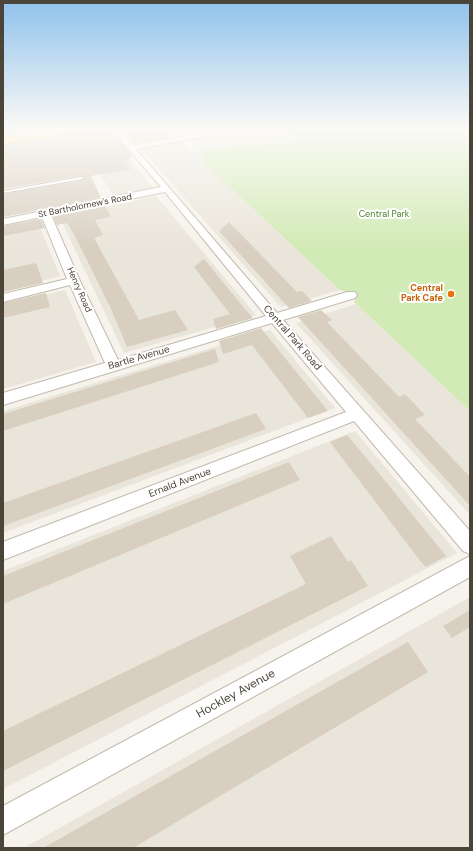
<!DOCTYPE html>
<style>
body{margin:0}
#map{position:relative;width:473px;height:851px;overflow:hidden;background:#f6f3ec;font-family:"DM Sans",sans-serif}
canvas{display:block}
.frame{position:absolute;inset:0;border:4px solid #4b4439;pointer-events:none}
</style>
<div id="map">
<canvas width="473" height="851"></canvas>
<div class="frame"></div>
</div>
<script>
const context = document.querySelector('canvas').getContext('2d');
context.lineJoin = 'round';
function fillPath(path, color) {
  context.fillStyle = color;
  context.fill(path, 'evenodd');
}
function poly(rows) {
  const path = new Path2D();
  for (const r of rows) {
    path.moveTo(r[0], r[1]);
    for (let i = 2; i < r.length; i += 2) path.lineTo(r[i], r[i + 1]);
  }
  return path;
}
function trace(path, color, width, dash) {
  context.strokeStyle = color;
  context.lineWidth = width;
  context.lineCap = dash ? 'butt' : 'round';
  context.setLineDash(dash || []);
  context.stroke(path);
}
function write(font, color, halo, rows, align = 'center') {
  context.font = font + ' "DM Sans",sans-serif';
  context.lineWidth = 4;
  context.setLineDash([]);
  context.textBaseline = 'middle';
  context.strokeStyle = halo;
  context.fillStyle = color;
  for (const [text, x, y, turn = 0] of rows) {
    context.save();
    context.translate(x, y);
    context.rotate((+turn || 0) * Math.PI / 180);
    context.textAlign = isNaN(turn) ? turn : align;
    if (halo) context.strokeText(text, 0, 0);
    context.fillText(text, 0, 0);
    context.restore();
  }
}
fillPath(poly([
 [123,129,263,129,192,133,134,142],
 [285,130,296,141,203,150,204,163,340,290,281,307,141,149,181,142,193,152,202,150,195,138],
 [128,157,153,188,114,196,93,164],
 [156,196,256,315,124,353,59,216],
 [37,220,60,276,3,290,3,227],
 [65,290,96,362,3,389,3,305],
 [356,304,470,411,470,515,296,323],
 [270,330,335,408,3,533,3,411],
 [355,431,457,553,3,789,3,571],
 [470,597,470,848,24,848]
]), '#eae5da');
fillPath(poly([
 [290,129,470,129,470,411,354,302,355,299,347,292,340,290,204,163,202,150,295,141,285,130]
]), '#d2eab5');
fillPath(poly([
 [3,129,19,129,19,134,3,136],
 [81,129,110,129,132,156,126,162,131,169,91,176,101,198,3,217,3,194,83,180,84,179,84,176,81,176,3,189,3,145,75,133],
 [120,129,163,129,168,138,134,143],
 [105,206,111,217,95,220,103,235,94,238,139,320,175,310,188,330,127,347,111,309,75,236,67,223,57,225,53,216],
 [41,219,45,228,3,236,3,226],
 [229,222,297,292,302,291,312,301,289,308,219,231],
 [204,259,244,308,253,318,216,329,213,319,230,314,194,267],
 [36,263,43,283,3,292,3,270],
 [46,293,50,307,3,318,3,303],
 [321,310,332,320,327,322,399,397,405,394,425,415,415,419,470,477,470,506,298,317],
 [261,328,264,332,328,411,308,418,252,345,223,354,219,341],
 [215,349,219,362,3,431,3,414],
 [256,413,266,429,3,526,3,503],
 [347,435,373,466,446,556,426,567,421,562,330,442],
 [289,462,300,480,3,604,3,576],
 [331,536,348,562,351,560,368,586,3,771,3,731,306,584,290,556],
 [470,610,470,627,452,638,443,626],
 [408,642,428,672,133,848,43,848]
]), '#d8cfc1');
const lane = poly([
 [276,129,281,129,287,135,284,136,276,129],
 [81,177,83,177,83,179,3,193,3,191,81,177]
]);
const street = poly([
 [20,129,28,129,28,139,22,139,20,129],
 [111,129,118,129,133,145,198,134,248,129,280,129,277,131,198,138,136,149,277,313,347,292,355,292,357,295,355,298,283,320,470,531,470,554,463,551,354,421,3,560,3,542,346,412,272,323,3,405,3,393,105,363,70,285,3,302,3,294,67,279,42,217,3,225,3,219,161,187,111,129],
 [165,192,266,316,118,360,80,281,51,215,165,192],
 [470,556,470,577,3,835,3,806,470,556]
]);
const primary = poly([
 [54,129,80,129,75,132,3,144,3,138,54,129]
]);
trace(lane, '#c2bbae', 2);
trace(street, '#c2bbae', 2);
trace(primary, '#e6c16a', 2);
fillPath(lane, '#fff');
fillPath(street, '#fff');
fillPath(primary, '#ffe39c');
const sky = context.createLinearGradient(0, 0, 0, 248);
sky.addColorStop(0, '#8fc1ec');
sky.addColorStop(0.52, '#fbfaf6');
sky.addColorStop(1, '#fbfaf600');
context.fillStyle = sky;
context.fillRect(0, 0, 473, 248);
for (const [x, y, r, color] of [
 [451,294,4,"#e8710a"]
]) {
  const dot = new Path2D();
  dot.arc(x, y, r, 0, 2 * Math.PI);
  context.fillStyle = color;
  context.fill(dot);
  trace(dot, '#fff', 1.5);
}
write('9px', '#4b4439', '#fff', [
 ["St Bartholomew's Road",85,206,-11],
 ["Henry Road",79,290,66]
]);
write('9px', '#4a7f2a', '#fff', [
 ["Central Park",384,215]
]);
write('bold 9px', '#c56008', '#fff', [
 ["Central",443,289],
 ["Park Cafe",443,299]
], 'right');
write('10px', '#4b4439', '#fff', [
 ["Central Park Road",292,338,49],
 ["Bartle Avenue",139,358,-16],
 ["Ernald Avenue",180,483,-21]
]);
write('12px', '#4b4439', '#fff', [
 ["Hockley Avenue",236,694,-29]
]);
</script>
